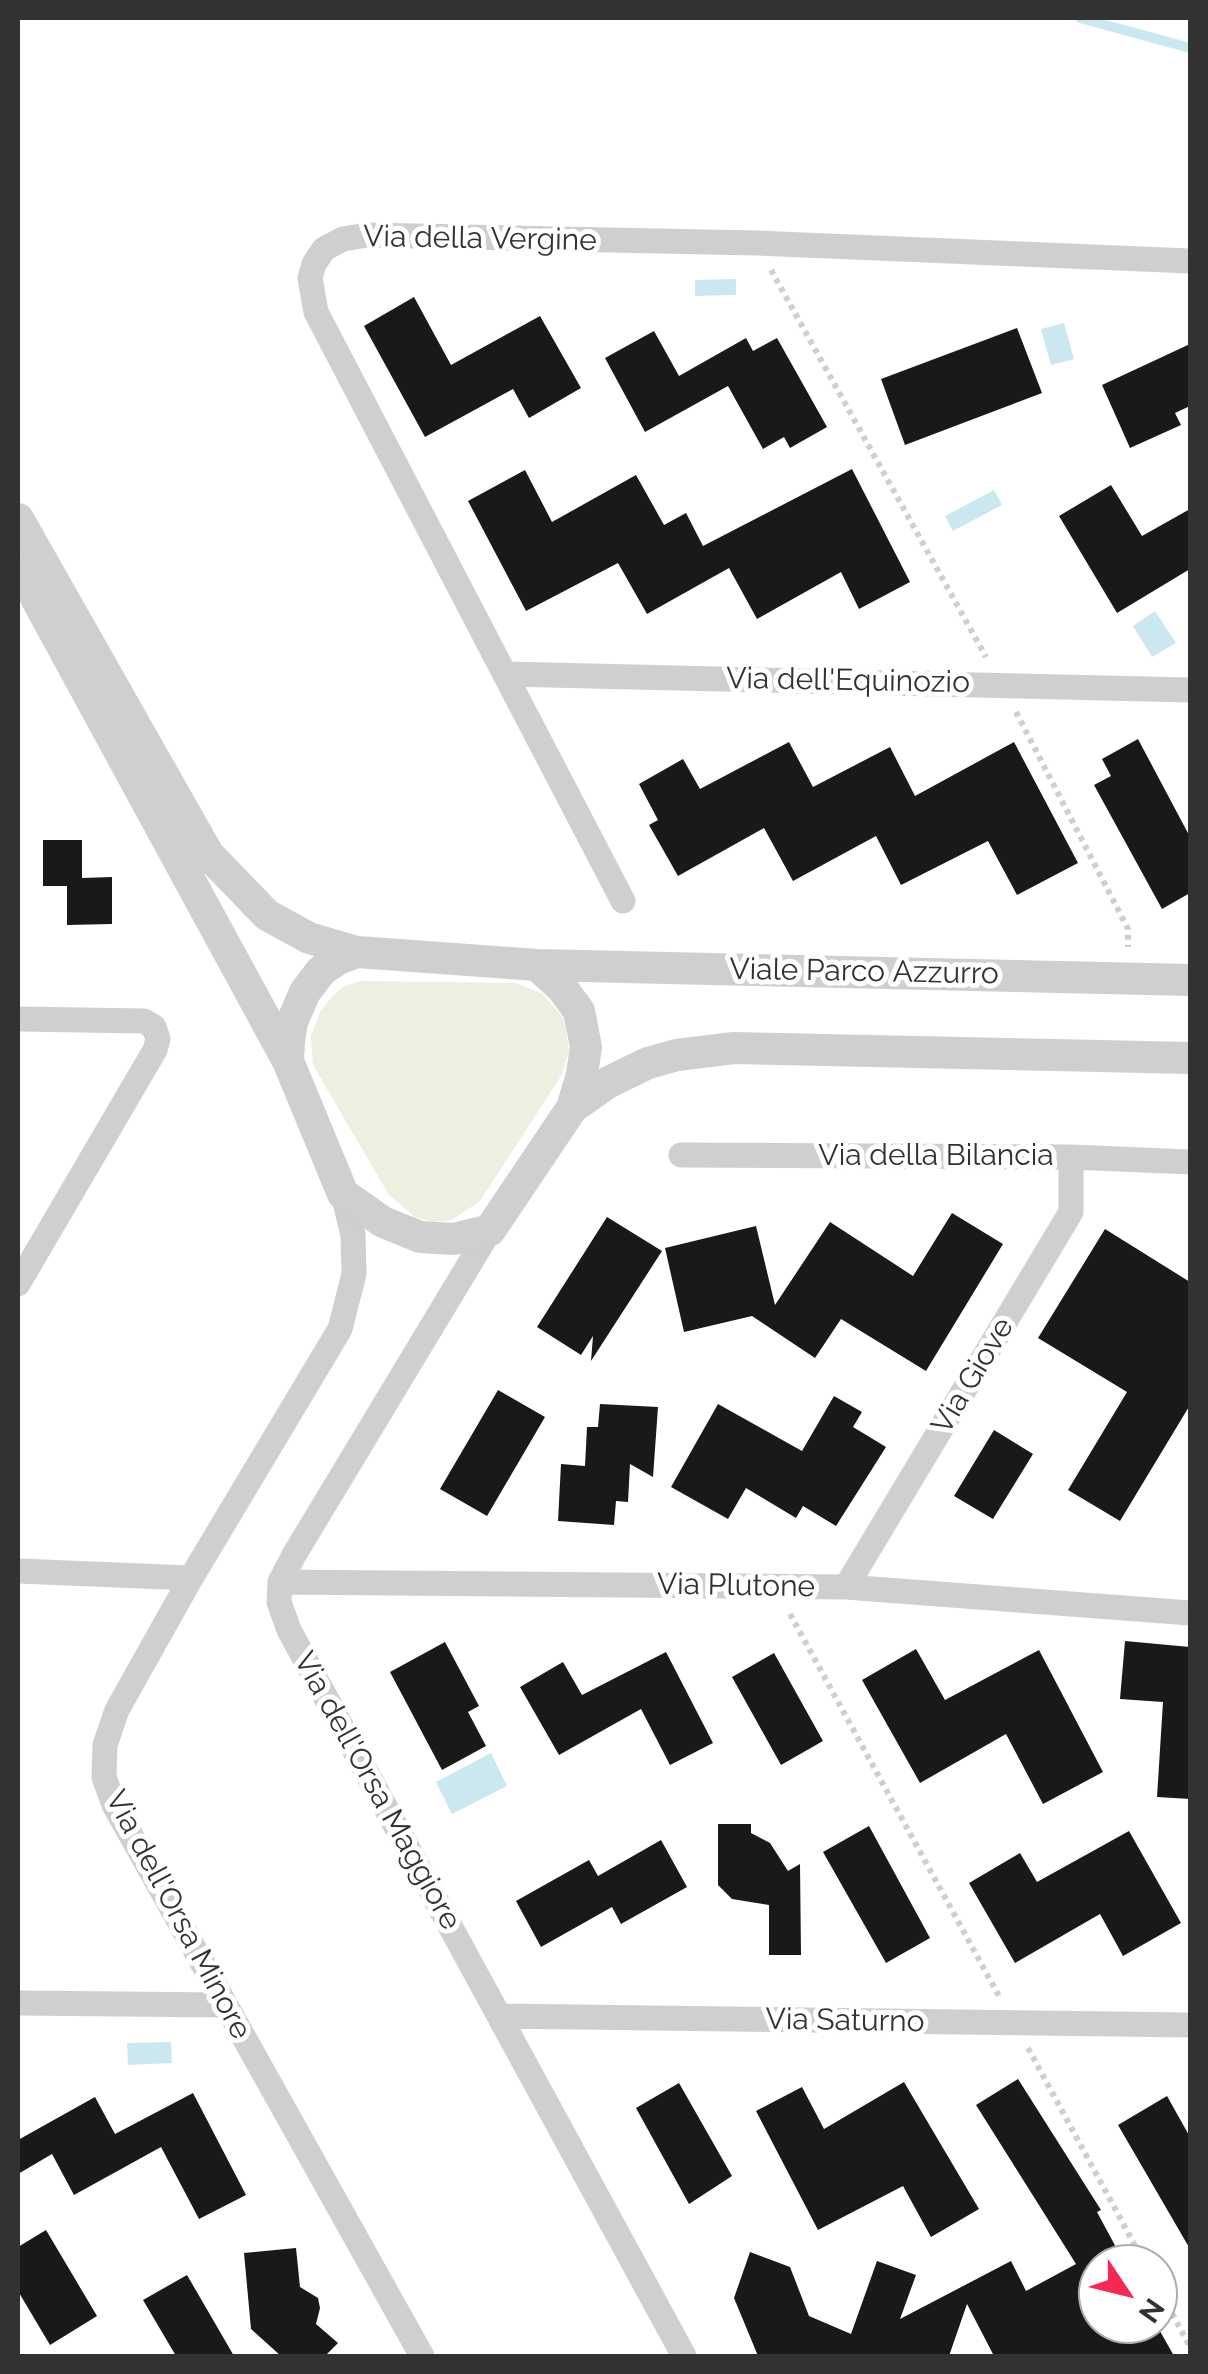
<!DOCTYPE html>
<style>
body{margin:0}
#map{position:relative;width:1208px;height:2374px;overflow:hidden;background:#fff;font-family:Raleway,sans-serif}
canvas{display:block}
.frame{position:absolute;inset:0;border:20px solid #323232;pointer-events:none}
.north{position:absolute;left:1078px;top:2244px;width:100px;height:100px;box-sizing:border-box;background:#fff;border:2px solid #adadad;border-radius:50%;rotate:125deg;font-size:28px;font-weight:700;line-height:40px;text-align:center;color:#323232}
.north::after{content:'';display:block;margin:auto;width:35px;height:45px;background:#f52856;clip-path:polygon(50% 0,100% 100%,50% 72%,0 100%)}
</style>
<div id="map">
<canvas width="1208" height="2374"></canvas>
<div class="frame"></div>
<div class="north">N</div>
</div>
<script>
const context = document.querySelector('canvas').getContext('2d');
context.lineJoin = 'round';
function fillPath(path, color) {
  context.fillStyle = color;
  context.fill(path, 'evenodd');
}
function poly(rows) {
  const path = new Path2D();
  for (const r of rows) {
    path.moveTo(r[0], r[1]);
    for (let i = 2; i < r.length; i += 2) path.lineTo(r[i], r[i + 1]);
  }
  return path;
}
function trace(path, color, width, dash) {
  context.strokeStyle = color;
  context.lineWidth = width;
  context.lineCap = dash ? 'butt' : 'round';
  context.setLineDash(dash || []);
  context.stroke(path);
}
function write(font, color, halo, rows, align = 'center') {
  context.font = font + ' Raleway,sans-serif';
  context.lineWidth = 10;
  context.setLineDash([]);
  context.textBaseline = 'middle';
  context.strokeStyle = halo;
  context.fillStyle = color;
  for (const [text, x, y, turn = 0] of rows) {
    context.save();
    context.translate(x, y);
    context.rotate((+turn || 0) * Math.PI / 180);
    context.textAlign = isNaN(turn) ? turn : align;
    if (halo) context.strokeText(text, 0, 0);
    context.fillText(text, 0, 0);
    context.restore();
  }
}
fillPath(poly([
 [361,981,516,983,543,994,564,1019,569,1051,561,1076,480,1201,452,1220,433,1222,415,1217,389,1195,313,1065,311,1036,320,1012,333,995,345,986]
]), '#ebf0e0');
fillPath(poly([
 [736,279,736,295,695,296,695,280],
 [1064,323,1074,359,1051,365,1041,329],
 [994,490,1002,505,953,531,945,516],
 [1155,611,1176,643,1152,657,1133,626],
 [491,1753,507,1786,452,1814,436,1782],
 [171,2042,172,2063,128,2065,127,2043]
]), '#cbe8f0');
trace(poly([
 [1080,18,1190,48]
]), '#cbe8f0', 10);
fillPath(poly([
 [414,297,451,365,540,316,581,388,529,418,513,389,425,437,364,326],
 [1017,328,1042,393,905,445,881,379],
 [654,331,679,376,746,338,753,351,777,338,827,427,790,448,784,437,763,449,728,386,645,432,605,358],
 [1190,344,1190,406,1175,413,1181,425,1130,448,1102,385],
 [852,469,910,582,859,609,841,572,757,619,729,568,647,614,618,563,526,611,468,501,525,470,552,522,636,475,664,525,686,513,703,546],
 [1111,485,1142,536,1190,509,1190,569,1117,613,1059,516],
 [1138,739,1190,837,1190,893,1162,909,1094,785,1111,776,1102,759],
 [789,742,813,787,890,747,915,796,1014,742,1078,863,1017,895,988,841,901,885,876,836,793,881,764,828,678,876,649,825,658,820,639,784,683,759,700,789],
 [43,840,82,840,82,878,112,877,112,924,67,925,67,886,43,886],
 [952,1213,1003,1244,926,1371,841,1319,815,1358,752,1316,684,1332,665,1248,756,1226,775,1305,830,1222,913,1276],
 [607,1217,662,1251,591,1361,593,1336,581,1355,537,1327],
 [1105,1229,1190,1282,1190,1405,1120,1521,1068,1490,1127,1392,1038,1338],
 [498,1390,545,1417,487,1516,440,1489],
 [834,1396,862,1412,853,1427,886,1447,836,1526,803,1506,796,1518,746,1488,728,1519,671,1487,718,1404,802,1451],
 [600,1404,658,1407,653,1477,630,1464,628,1502,616,1501,614,1525,558,1521,561,1464,585,1466,587,1427,598,1427],
 [994,1430,1033,1454,993,1519,954,1496],
 [1125,1641,1190,1647,1190,1799,1157,1797,1163,1702,1120,1699],
 [445,1642,479,1706,468,1712,486,1746,442,1770,390,1672],
 [916,1649,945,1700,1039,1650,1103,1772,1043,1804,1006,1734,920,1783,862,1680],
 [666,1652,713,1743,670,1765,641,1709,559,1755,520,1687,563,1662,582,1695],
 [774,1653,823,1741,781,1765,732,1677],
 [718,1824,751,1824,751,1833,770,1843,788,1871,800,1864,801,1955,769,1955,769,1905,732,1899,718,1885],
 [869,1826,930,1938,886,1963,823,1852],
 [1129,1831,1181,1923,1123,1956,1100,1914,1015,1963,969,1883,1020,1853,1037,1882],
 [661,1840,687,1887,621,1924,612,1907,541,1947,516,1901,589,1860,598,1876],
 [1018,2079,1101,2210,1097,2212,1125,2264,1098,2264,1098,2324,1156,2324,1174,2356,994,2356,967,2304,949,2356,758,2356,734,2298,750,2252,790,2267,809,2316,851,2334,877,2261,916,2275,900,2319,1011,2261,1026,2291,1076,2264,976,2105],
 [904,2082,979,2209,931,2237,903,2186,818,2230,756,2111,802,2087,824,2129],
 [679,2083,732,2176,689,2204,636,2108],
 [193,2093,246,2195,199,2219,161,2147,74,2195,52,2154,18,2174,18,2140,95,2097,115,2134],
 [1167,2096,1190,2137,1190,2249,1118,2125],
 [46,2230,97,2316,50,2345,18,2291,18,2247],
 [296,2248,300,2287,318,2298,320,2308,316,2324,338,2343,325,2356,281,2356,251,2329,244,2253],
 [187,2275,234,2356,176,2356,143,2300]
]), '#191919');
trace(poly([
 [771,270,986,657],
 [1016,712,1128,929,1128,947],
 [790,1614,1000,1998],
 [1028,2048,1145,2264],
 [1158,2287,1190,2347]
]), '#cfcfcf', 6, [5, 5]);
trace(poly([
 [505,674,1190,690],
 [623,901,316,312,310,278,314,264,324,249,343,239,367,235,756,243,1190,261],
 [18,1019,144,1021,154,1027,158,1039,155,1050,18,1284],
 [681,1155,1071,1157,1190,1162],
 [343,1194,353,1235,354,1274,340,1329,191,1578,117,1710,105,1745,104,1777,114,1805,422,2356],
 [490,1230,294,1555,280,1582,279,1602,289,1630,684,2356],
 [18,1571,191,1578],
 [280,1582,846,1587,1190,1613],
 [846,1587,1071,1212,1071,1157],
 [18,2003,224,2005],
 [500,2016,1190,2025]
]), '#cfcfcf', 25);
trace(poly([
 [18,519,208,854,267,915,309,938,357,952],
 [22,572,288,1061],
 [357,952,537,965,562,988,579,1011,586,1047,582,1074,572,1108,490,1230,454,1239,420,1237,383,1222,343,1194,288,1061,289,1041,292,1022,305,992,321,971,338,959,357,952],
 [537,965,1190,980],
 [572,1108,609,1082,648,1063,677,1055,734,1048,1190,1058]
]), '#cfcfcf', 32);
write('30px', '#323232', '#fff', [
 ["Via della Vergine",480,239,1],
 ["Via dell'Equinozio",848,681,1],
 ["Viale Parco Azzurro",864,972,1],
 ["Via della Bilancia",936,1156],
 ["Via Giove",973,1376,-59],
 ["Via Plutone",736,1586,1],
 ["Via dell'Orsa Maggiore",377,1791,61],
 ["Via dell'Orsa Minore",178,1915,62],
 ["Via Saturno",845,2021,1]
]);
</script>
